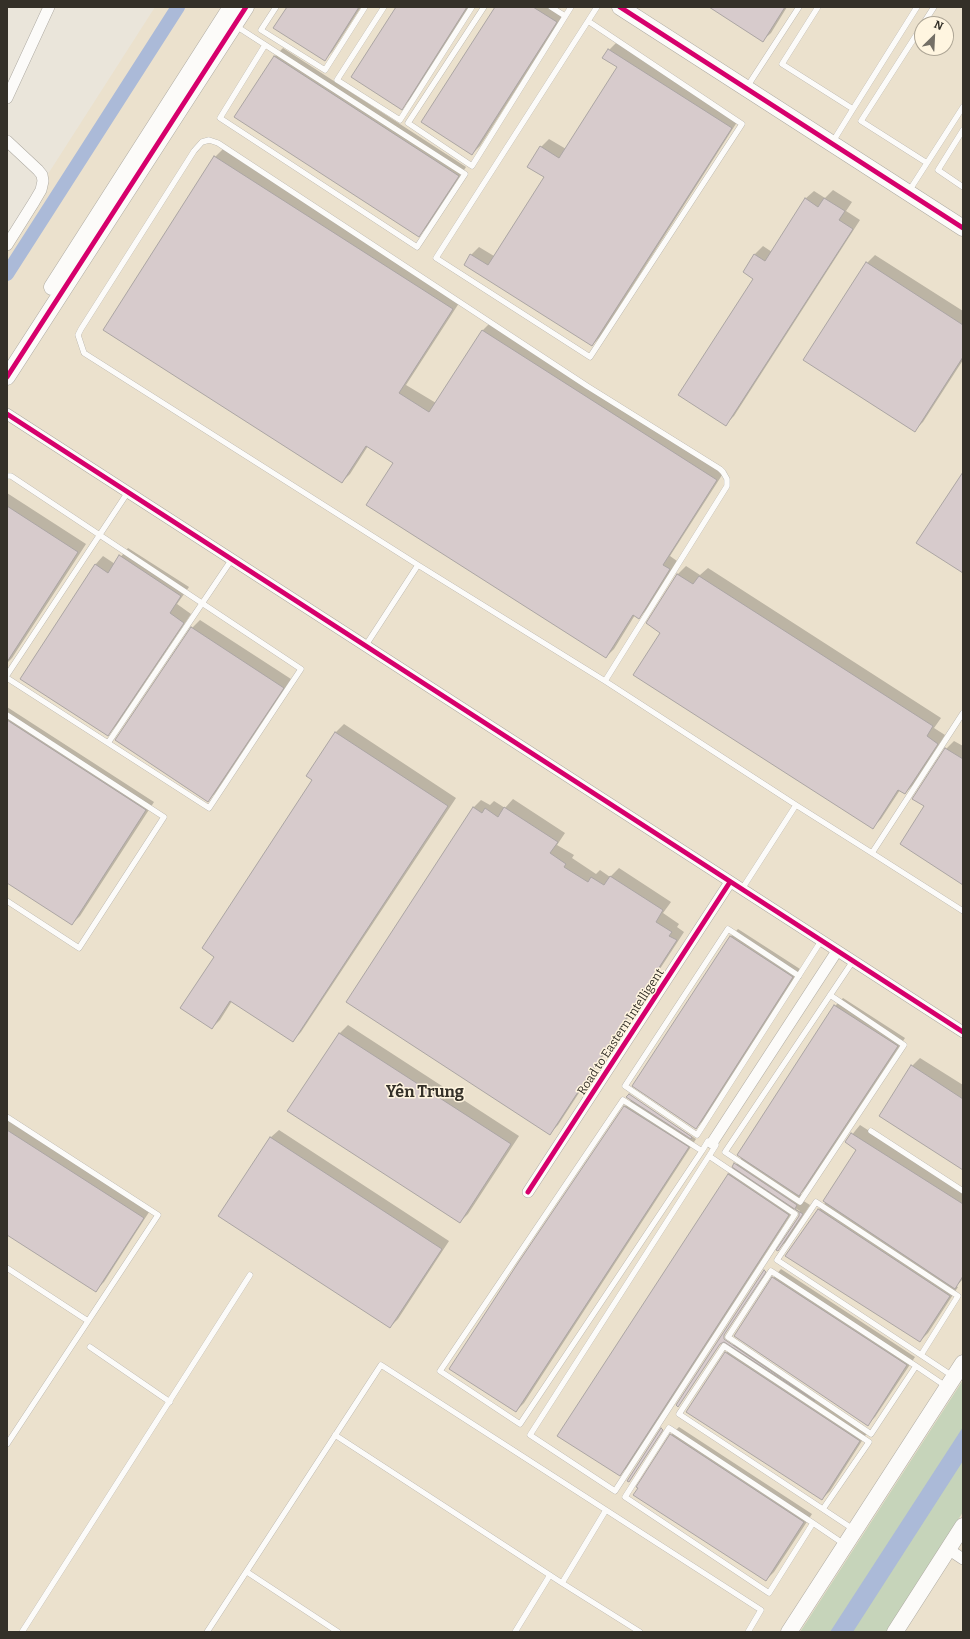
<!DOCTYPE html>
<meta charset="utf-8">
<style>
body{margin:0}
#map{position:relative;width:970px;height:1639px;overflow:hidden;background:#eae5da;font-family:Bitter,serif}
canvas{display:block}
.frame{position:absolute;inset:0;border:8px solid #343028;pointer-events:none}
.north{position:absolute;left:914px;top:16px;width:40px;height:40px;box-sizing:border-box;background:#fff5e0;border:1px solid #aea696;border-radius:50%;rotate:24deg;font-size:11px;font-weight:700;line-height:16px;text-align:center;color:#343028}
.north::after{content:'';display:block;margin:auto;width:14px;height:18px;background:#746f66;clip-path:polygon(50% 0,100% 100%,50% 72%,0 100%)}
</style>
<div id="map">
<canvas width="970" height="1639"></canvas>
<div class="frame"></div>
<div class="north">N</div>
</div>
<script>
const context = document.querySelector('canvas').getContext('2d');
context.lineJoin = 'round';
function fillPath(path, color) {
  context.fillStyle = color;
  context.fill(path, 'evenodd');
}
function poly(rows) {
  const path = new Path2D();
  for (const r of rows) {
    path.moveTo(r[0], r[1]);
    for (let i = 2; i < r.length; i += 2) path.lineTo(r[i], r[i + 1]);
  }
  return path;
}
function trace(path, color, width, dash) {
  context.strokeStyle = color;
  context.lineWidth = width;
  context.lineCap = dash ? 'butt' : 'round';
  context.setLineDash(dash || []);
  context.stroke(path);
}
function write(font, color, halo, rows, align = 'center') {
  context.font = font + ' Bitter,serif';
  context.lineWidth = 3;
  context.setLineDash([]);
  context.textBaseline = 'middle';
  context.strokeStyle = halo;
  context.fillStyle = color;
  for (const [text, x, y, turn = 0] of rows) {
    context.save();
    context.translate(x, y);
    context.rotate((+turn || 0) * Math.PI / 180);
    context.textAlign = isNaN(turn) ? turn : align;
    if (halo) context.strokeText(text, 0, 0);
    context.fillText(text, 0, 0);
    context.restore();
  }
}
fillPath(poly([
 [155,7,963,7,963,1632,7,1632,7,238],
 [922,24,946,24,946,48,922,48]
]), '#ebe1cd');
fillPath(poly([
 [963,1380,963,1512,886,1632,800,1632]
]), '#c6d4ba');
fillPath(poly([
 [963,1427,963,1461,853,1632,830,1632]
]), '#abbad8');
fillPath(poly([
 [288,7,361,7,332,52,324,60],
 [397,7,470,7,410,100,401,108],
 [496,7,554,7,564,14,480,146,472,154],
 [711,7,787,7,771,33,762,41],
 [617,42,739,119,600,337,592,345,471,255,479,247,494,256,545,177,541,147,549,139,566,149,618,67,609,50],
 [283,48,466,167,427,227,419,235,236,116,275,56],
 [223,149,461,300,406,385,436,403,482,331,490,323,724,472,670,556,677,561,647,609,639,618,635,615,614,649,606,657,394,462,368,446,350,474,342,482,215,157],
 [833,190,852,202,846,211,860,220,734,416,726,424,754,278,744,272,755,254,763,246,772,252,805,199,814,191,825,198],
 [875,255,963,311,963,360,923,422,915,430,867,263],
 [7,493,86,544,12,658,7,663],
 [128,548,189,587,177,604,191,614,116,726,108,734,95,565,103,556,115,564],
 [686,566,700,575,708,568,941,718,934,728,945,735,913,785,905,793,900,790,881,819,873,827,662,632,647,623,678,574],
 [200,620,291,679,216,792,208,801,192,628],
 [7,707,154,802,80,916,72,924,7,882],
 [344,724,456,798,301,1032,293,1041,232,1001,220,1020,212,1028,215,956,314,780,307,776,336,732],
 [954,741,963,746,963,884,926,806,946,749],
 [513,799,565,833,557,845,574,855,572,858,596,874,600,870,610,877,619,868,671,902,663,913,679,924,677,927,684,932,558,1125,550,1133,473,808,481,800,490,805,494,801,505,808],
 [738,929,800,969,704,1120,696,1128,730,937],
 [843,998,905,1038,807,1187,800,1194,805,1197,802,1200,810,1205,786,1242,778,1249,800,1217,800,1211,795,1208,628,1467,619,1475,728,1174,742,1157,835,1006],
 [348,1025,519,1136,468,1214,460,1222,289,1111,340,1033],
 [920,1058,963,1085,963,1169,912,1066],
 [633,1098,696,1139,524,1403,516,1411,519,1264,625,1106],
 [7,1117,151,1209,104,1282,96,1290,7,1234],
 [860,1125,963,1191,963,1279,956,1286,958,1287,928,1333,920,1341,786,1255,819,1209,826,1202,857,1149,846,1142],
 [279,1130,449,1241,398,1319,390,1327,270,1138],
 [781,1269,915,1357,875,1417,867,1425,735,1336,773,1278],
 [734,1344,867,1433,830,1491,822,1499,687,1412,726,1353],
 [679,1427,812,1514,774,1572,766,1580,671,1435]
]), '#0003');
trace(poly([
 [7,274,178,7]
]), '#abbad8', 14);
const building = poly([
 [287,7,359,7,325,61,273,28,287,7],
 [396,7,467,7,402,110,351,77,396,7],
 [495,7,533,7,557,22,472,155,421,122,495,7],
 [709,7,785,7,763,42,709,7],
 [608,49,732,128,592,346,464,265,470,254,488,265,544,177,527,167,540,146,559,158,617,67,602,58,608,49],
 [274,56,459,176,419,237,234,117,274,56],
 [214,156,453,309,399,393,429,412,482,330,717,480,663,565,670,569,639,619,633,615,606,658,366,505,393,463,366,446,342,483,103,330,214,156],
 [805,198,818,207,824,198,845,211,839,220,853,229,726,426,678,395,753,279,743,272,754,254,765,261,805,198],
 [866,262,963,325,963,357,915,432,803,360,866,262],
 [963,472,963,573,916,543,963,472],
 [7,506,78,552,7,662,7,506],
 [119,555,181,596,170,613,184,623,108,736,20,679,95,564,108,573,119,555],
 [677,574,693,584,699,576,933,726,927,736,938,744,905,794,898,790,873,829,633,675,660,633,646,623,677,574],
 [191,627,284,688,208,802,115,740,191,627],
 [7,720,146,810,72,925,7,883,7,720],
 [335,732,448,806,293,1042,230,1001,212,1029,180,1008,214,957,202,948,312,780,306,776,335,732],
 [945,748,963,759,963,885,900,844,924,806,912,799,945,748],
 [473,807,482,813,485,808,498,817,504,807,558,842,550,853,566,864,564,867,588,882,591,877,604,885,610,876,663,910,656,922,672,932,669,936,677,940,550,1135,346,1002,473,807],
 [730,936,793,977,696,1129,632,1086,730,936],
 [834,1005,898,1046,799,1196,737,1155,834,1005],
 [339,1033,511,1144,460,1223,287,1111,339,1033],
 [911,1065,963,1099,963,1170,879,1116,911,1065],
 [629,1094,692,1137,691,1139,626,1097,629,1094],
 [624,1106,689,1147,516,1412,449,1369,518,1263,624,1106],
 [7,1130,144,1218,96,1292,7,1235,7,1130],
 [851,1133,963,1204,963,1276,955,1289,823,1201,856,1150,845,1142,851,1133],
 [270,1137,442,1249,390,1328,218,1216,270,1137],
 [734,1163,797,1205,795,1209,803,1214,778,1251,776,1250,799,1216,799,1212,732,1167,734,1163],
 [728,1174,789,1215,620,1476,557,1436,728,1174],
 [818,1209,950,1296,920,1342,785,1256,818,1209],
 [764,1270,766,1272,724,1335,724,1339,815,1401,724,1342,720,1344,678,1407,676,1405,764,1270],
 [772,1277,907,1365,868,1426,734,1336,772,1277],
 [725,1352,860,1441,822,1500,686,1412,725,1352],
 [661,1428,663,1430,629,1482,627,1481,661,1428],
 [670,1434,804,1522,766,1581,633,1495,638,1488,636,1487,670,1434]
]);
fillPath(building, '#d7cbcc');
trace(building, '#aca6a4', 1);
const lane = poly([
 [276,7,261,30,325,70,365,7],
 [384,7,337,80,400,120,472,7],
 [484,7,408,123,472,166,571,7],
 [551,7,565,16],
 [818,7,782,64,853,109,917,7],
 [588,21,742,124,590,357,436,258,597,7],
 [923,24,934,7],
 [236,26,465,174,417,247,220,118,265,45],
 [922,26,861,121,927,163],
 [747,87,799,7],
 [963,130,938,170,963,187],
 [832,143,853,109],
 [909,191,963,107],
 [7,476,11,476,301,669,209,808,7,678],
 [366,645,418,565],
 [7,675,128,492],
 [605,681,727,486,727,479,723,472,720,469,587,386,218,143,209,140,202,142,194,151,81,329,78,335,84,353,418,565,605,681,796,805,872,853,963,911],
 [7,715,164,817,79,948,7,901],
 [108,743,232,559],
 [872,853,963,713],
 [742,889,796,805],
 [799,976,728,929,625,1086,697,1135,821,941],
 [830,995,904,1045,800,1202,725,1152,853,961],
 [7,1117,158,1215,7,1444],
 [871,1131,963,1191],
 [702,1151,623,1100,440,1371,520,1424,702,1151,708,1141,716,1145,709,1156,530,1435,615,1491,795,1214,709,1156],
 [7,1268,88,1321],
 [90,1347,170,1402],
 [921,1355,958,1296,816,1202,777,1260,921,1355,954,1377],
 [916,1366,871,1434,728,1337,771,1271,916,1366,947,1387],
 [335,1435,562,1583],
 [823,1509,869,1442,724,1346,679,1414,853,1529],
 [606,1510,562,1583,640,1632],
 [813,1523,769,1593,625,1497,669,1428,813,1523,844,1544],
 [247,1572,338,1632],
 [22,1632,250,1275],
 [207,1632,381,1365,761,1610,748,1632],
 [515,1632,550,1575]
]);
const street = poly([
 [7,98,49,7],
 [7,141,38,170,42,175,43,181,41,190,34,202,7,245],
 [7,414,963,1032],
 [712,1143,837,951],
 [528,1192,730,882],
 [948,1549,963,1559]
]);
const secondary = poly([
 [620,7,963,228],
 [52,287,231,7],
 [7,377,246,7],
 [789,1632,963,1363],
 [895,1632,963,1526]
]);
trace(lane, '#aeaaa2', 6);
trace(street, '#aeaaa2', 12);
trace(secondary, '#aeaaa2', 17);
trace(lane, '#fcfbf9', 5.5);
trace(street, '#fcfbf9', 11);
trace(secondary, '#fcfbf9', 16);
trace(poly([
 [620,7,963,228],
 [7,377,246,7],
 [7,414,963,1032],
 [528,1192,730,882]
]), '#d6006c', 5);
write('12px', '#343028', '#fff5e0', [
 ["Road to Eastern Intelligent",621,1032,-57]
]);
write('bold 16px', '#343028', '#fff5e0', [
 ["Yên Trung",425,1093]
]);
</script>
